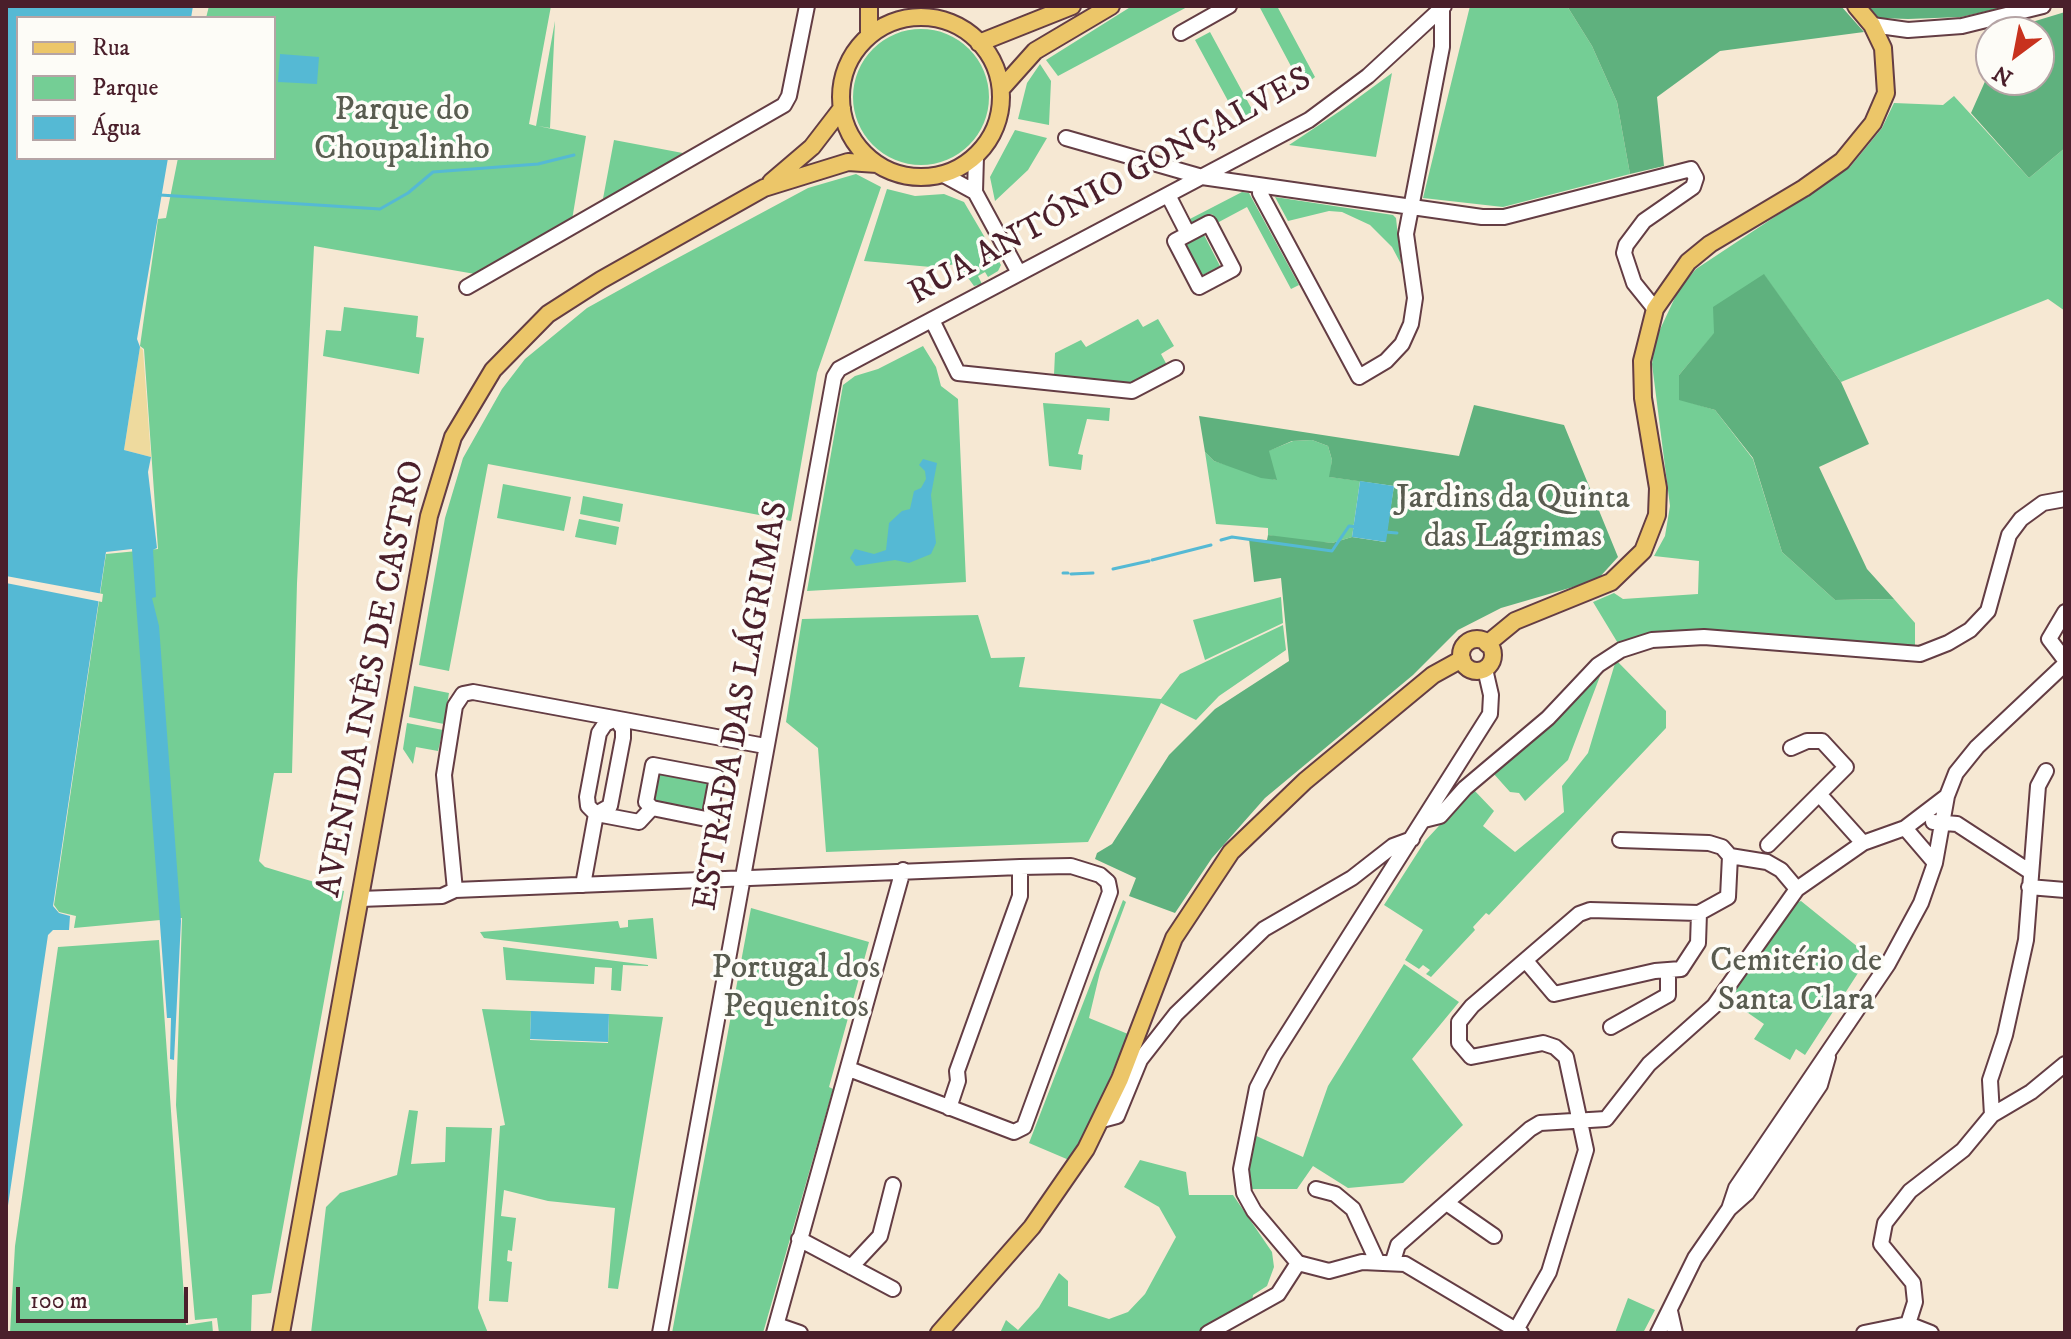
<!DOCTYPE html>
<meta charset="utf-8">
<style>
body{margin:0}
#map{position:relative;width:2071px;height:1339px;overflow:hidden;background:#f6e8d3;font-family:"IM FELL DW Pica",serif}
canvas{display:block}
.frame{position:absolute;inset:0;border:8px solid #4a1f2b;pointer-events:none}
.legend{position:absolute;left:16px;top:16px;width:260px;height:144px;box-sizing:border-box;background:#fdfcf7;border:2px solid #b5a4a5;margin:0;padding:10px 14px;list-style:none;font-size:24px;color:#4a1f2b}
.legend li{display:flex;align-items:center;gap:16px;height:40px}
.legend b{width:40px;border:2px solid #b5a4a5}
.north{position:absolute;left:1975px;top:16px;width:80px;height:80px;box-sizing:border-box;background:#fdfcf7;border:2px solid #b5a4a5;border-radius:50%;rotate:212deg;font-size:22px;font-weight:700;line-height:32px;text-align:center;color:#4a1f2b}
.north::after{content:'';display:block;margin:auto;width:28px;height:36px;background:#c8321e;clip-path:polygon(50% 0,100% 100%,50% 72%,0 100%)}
.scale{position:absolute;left:16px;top:1287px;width:172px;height:36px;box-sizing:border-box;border:4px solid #4a1f2b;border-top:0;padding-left:10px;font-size:24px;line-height:28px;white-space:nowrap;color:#4a1f2b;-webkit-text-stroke:6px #fdfcf7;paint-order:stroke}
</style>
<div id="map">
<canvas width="2071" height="1339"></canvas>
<div class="frame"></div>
<ul class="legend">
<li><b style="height:10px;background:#ecc669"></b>Rua</li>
<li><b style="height:22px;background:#74ce95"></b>Parque</li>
<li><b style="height:22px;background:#55b9d4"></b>Água</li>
</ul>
<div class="north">N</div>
<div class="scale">100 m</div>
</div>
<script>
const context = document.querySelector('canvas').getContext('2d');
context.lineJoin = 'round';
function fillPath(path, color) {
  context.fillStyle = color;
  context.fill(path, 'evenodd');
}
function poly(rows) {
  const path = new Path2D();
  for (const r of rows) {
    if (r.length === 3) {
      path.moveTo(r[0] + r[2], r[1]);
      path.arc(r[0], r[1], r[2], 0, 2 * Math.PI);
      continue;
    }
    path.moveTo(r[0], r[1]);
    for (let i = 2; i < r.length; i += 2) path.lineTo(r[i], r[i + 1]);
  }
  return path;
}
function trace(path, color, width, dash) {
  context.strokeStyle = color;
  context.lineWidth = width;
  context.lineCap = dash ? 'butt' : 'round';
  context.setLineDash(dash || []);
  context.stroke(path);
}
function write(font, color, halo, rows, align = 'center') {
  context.font = font + ' "IM FELL DW Pica",serif';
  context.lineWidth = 7;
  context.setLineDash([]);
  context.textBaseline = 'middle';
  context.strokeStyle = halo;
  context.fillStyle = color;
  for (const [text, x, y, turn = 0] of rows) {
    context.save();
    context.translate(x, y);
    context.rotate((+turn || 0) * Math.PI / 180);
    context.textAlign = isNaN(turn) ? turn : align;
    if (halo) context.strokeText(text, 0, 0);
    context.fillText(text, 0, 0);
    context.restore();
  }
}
fillPath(poly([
 [209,6,551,6,529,124,536,126,555,21,550,128,538,126,586,136,572,220,475,274,314,246,297,583,292,773,274,773,259,861,265,867,344,891,271,1293,252,1295,251,1333,219,1333,217,1318,195,1320,176,1105,182,918,74,928,76,916,59,912,54,905,106,554,158,549,144,349,140,346,158,219,166,218,178,158,274,158,274,18,206,18],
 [1132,6,1189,6,1058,76,1046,60],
 [1259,6,1277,6,1315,77,1302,87],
 [1470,6,1567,6,1592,46,1617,102,1630,174,1503,207,1423,198],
 [921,97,68],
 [1210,32,1255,115,1240,123,1195,40],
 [1040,64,1051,81,1049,125,1018,119,1027,83],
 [1392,73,1376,157,1289,145,1343,109],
 [1954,96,2029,178,2065,148,2065,311,2048,299,1841,382,1764,275,1679,375,1679,399,1715,410,1753,459,1782,552,1835,600,1894,599,1915,623,1915,647,1803,639,1619,645,1593,602,1614,593,1623,599,1698,594,1699,561,1654,556,1665,536,1670,506,1652,364,1656,338,1679,289,1696,269,1850,167,1882,128,1894,103,1943,105],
 [1015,130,1047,138,1028,170,995,201,990,177],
 [614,140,688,154,602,204],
 [856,174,881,187,817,373,791,521,488,464,449,671,419,665,445,518,463,458,502,389,525,359,587,308,659,268,808,188],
 [887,189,915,196,944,194,964,202,1001,265,998,271,988,277,985,272,978,276,982,284,974,286,958,264,931,267,864,261],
 [1242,192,1249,193,1299,285,1291,289,1247,207,1217,223,1212,214,1189,227,1186,221],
 [1275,197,1393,215,1396,218,1401,264,1392,247,1370,225,1342,212,1329,211,1288,221],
 [1202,231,1220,266,1201,276,1183,242],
 [344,307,418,316,416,337,424,338,419,374,323,356,326,330,341,331],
 [1138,319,1143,327,1158,319,1174,346,1161,354,1168,367,1130,385,1054,375,1055,353,1081,340,1086,347],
 [923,346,936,367,941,386,958,399,966,582,807,591,843,385,855,376,878,369],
 [1043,403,1110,408,1109,421,1087,419,1078,454,1083,455,1081,470,1049,466],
 [1312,440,1328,446,1332,460,1330,477,1360,481,1352,537,1332,543,1293,540,1268,535,1268,528,1216,524,1205,452,1214,461,1276,480,1268,451,1293,441],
 [503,484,571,497,564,531,497,518],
 [583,496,623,504,620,522,580,514],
 [579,519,619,527,616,545,575,537],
 [1281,597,1283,623,1205,660,1193,620],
 [978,615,991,658,1025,657,1019,687,1161,699,1180,674,1283,625,1286,650,1219,696,1196,720,1161,703,1088,842,826,852,818,748,786,722,802,619],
 [1616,660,1666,711,1666,728,1489,915,1486,913,1473,927,1475,930,1431,977,1426,974,1430,970,1423,965,1419,969,1405,960,1423,930,1384,905,1425,841,1473,789,1494,811,1483,826,1515,852,1564,812,1562,786,1588,753],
 [1602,671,1568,760,1525,801,1519,793,1510,792,1493,773],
 [414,686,449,693,444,724,409,717],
 [407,723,443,730,438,751,416,747,413,764,403,749],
 [656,774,710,784,705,811,651,801],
 [1123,900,1126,902,1100,972,1089,1018,1128,1034,1094,1116,1069,1160,1029,1143],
 [1801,901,1869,956,1805,1055,1796,1049,1790,1060,1754,1039,1764,1024,1728,999,1796,903],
 [751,908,869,942,829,1087,833,1089,763,1333,672,1333],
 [653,918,657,959,484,938,480,932,618,921,620,928,628,927,628,920],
 [159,940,186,1325,212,1321,213,1333,10,1333,15,1246,58,947],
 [503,947,648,965,648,966,623,965,621,991,611,990,612,968,595,967,594,984,506,980],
 [1404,964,1459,1002,1412,1059,1463,1125,1403,1183,1348,1188,1313,1166,1297,1189,1252,1189,1249,1168,1252,1134,1303,1157,1328,1086],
 [482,1009,531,1011,530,1040,608,1043,609,1014,663,1017,618,1289,608,1288,615,1208,548,1201,504,1190,501,1216,516,1218,512,1251,508,1250,507,1261,512,1262,508,1302,489,1301,500,1126,505,1125],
 [409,1110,418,1111,411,1164,445,1162,446,1127,492,1128,478,1308,488,1333,311,1333,326,1207,340,1193,397,1175],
 [1140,1160,1186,1172,1189,1195,1233,1195,1272,1252,1274,1267,1267,1286,1253,1295,1252,1302,1197,1333,1000,1333,1006,1320,1018,1330,1039,1307,1059,1273,1068,1281,1068,1306,1109,1319,1128,1312,1145,1294,1176,1237,1159,1207,1124,1187],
 [1628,1298,1655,1310,1643,1333,1615,1333]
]), '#74ce95');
fillPath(poly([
 [1567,6,1841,6,1864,32,1720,51,1657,97,1664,166,1630,174,1617,102,1592,46],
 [1868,6,2009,6,1961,17,1908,19,1879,18],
 [2065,12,2065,148,2029,178,1971,113,1991,68,1991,80,2039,80,2039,32,2007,32,2009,29],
 [1764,274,1841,382,1869,444,1819,467,1867,569,1894,599,1835,600,1782,552,1753,458,1715,410,1679,400,1679,375,1714,333,1713,307],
 [1474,405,1564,425,1618,557,1597,580,1501,608,1458,630,1413,675,1265,798,1212,858,1175,913,1129,896,1136,878,1095,859,1097,853,1112,844,1169,755,1215,709,1289,661,1281,578,1254,582,1249,539,1267,540,1268,535,1332,543,1352,537,1385,542,1394,486,1329,477,1332,460,1328,446,1312,440,1292,441,1269,451,1277,480,1261,478,1214,461,1205,452,1199,416,1459,456]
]), '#5fb17e');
fillPath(poly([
 [140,347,143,350,151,457,124,450]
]), '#eeda9e');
fillPath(poly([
 [6,6,193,6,191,18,18,18,18,158,168,158,137,339,140,347,124,450,151,457,148,472,157,548,153,550,156,597,152,598,159,626,181,921,174,1060,170,1059,171,1018,167,1018,132,549,106,552,53,906,59,913,70,916,69,930,53,930,48,935,6,1219],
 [280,54,319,57,317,84,278,82],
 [923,459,937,463,931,495,936,543,931,554,909,563,895,560,856,566,850,558,855,549,874,554,886,550,889,523,902,511,910,509,914,491,921,488,926,479,925,471,919,465],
 [1360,481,1394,486,1386,542,1352,537],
 [531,1011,609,1014,608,1042,530,1039]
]), '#55b9d4');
fillPath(poly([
 [6,576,103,594,102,602,6,583]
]), '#f6e8d3');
trace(poly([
 [160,195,380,209,408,193,433,172,538,164,574,155],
 [1385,532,1397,533],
 [1221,540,1232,537,1332,551,1349,526,1357,527],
 [1152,560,1211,545],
 [1113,569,1149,561],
 [1063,573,1068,573],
 [1071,574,1093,573]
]), '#55b9d4', 3);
const minor = poly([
 [1872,25,1908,30,1962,26,2043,6],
 [1181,33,1229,6],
 [1066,138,1202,177,1482,217,1504,217,1691,169,1696,178,1693,187,1644,221,1626,245,1624,253,1634,283,1655,309],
 [976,156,975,192,1019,273],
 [942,174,975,192],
 [1260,193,1359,377,1386,361,1402,344,1411,324,1415,298,1406,234,1442,47,1442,9],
 [1168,195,1188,234],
 [1209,223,1233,269,1199,287,1175,241,1209,223],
 [467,287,784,105,789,96,807,6],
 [932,320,958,373,1132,391,1176,368],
 [2065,612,2049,639,2065,660],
 [1485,669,1491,695,1490,714,1274,1055,1257,1088,1241,1169,1244,1193,1254,1211,1298,1263,1329,1271,1362,1262,1405,1264,1521,1333],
 [1819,794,1863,843],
 [652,808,646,802,653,765,717,777,711,809],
 [597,814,639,822,652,808,711,820],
 [1424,820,1440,816,1465,788,1548,718,1598,665,1621,650,1652,640,1704,637,1920,654,1948,643,1970,630,1988,611,2009,535,2021,519,2043,503,2065,499],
 [1933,822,1957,824,2029,871],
 [1905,828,1935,863],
 [1620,840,1709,843,1722,847,1730,856,1767,862,1781,870,1797,889],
 [1768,845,1846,767,1822,741,1807,741,1791,748],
 [583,885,596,814,588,806,587,797,599,733,605,724,616,719,623,729,623,738,610,806,596,814],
 [2029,887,2065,890],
 [455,890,444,775,455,706,463,694,473,692,765,746],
 [360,899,442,896,455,890,1020,867,1071,866,1100,875,1108,882,1110,892,1024,1127,1014,1132,849,1069],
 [1526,961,1554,994,1655,971,1681,969,1698,943,1699,913],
 [1611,1027,1668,995,1668,970],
 [949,1108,958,1081,957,1071,1020,896,1020,867],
 [1992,1115,1990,1080,2005,1035,2026,940,2038,786,2046,771],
 [1102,1120,1117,1116,1140,1060,1176,1014,1264,929,1352,878,1393,846,1412,839],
 [1316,1189,1335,1194,1353,1209,1377,1261],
 [1448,1204,1494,1236],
 [1729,1209,1736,1188,1888,964,1921,903,1935,863,1947,796,1956,773,1977,747,2065,664],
 [799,1239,893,1289],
 [1393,1261,1398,1245,1530,1129,1540,1123,1606,1119,1649,1064,1714,1006,1797,889,1863,843,1905,828,1947,796],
 [851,1267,880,1236,893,1185],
 [1670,1311,1675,1333],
 [1908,1324,1915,1302,1913,1283,1881,1244,1885,1223,1910,1191,1963,1150,1992,1115,2031,1092,2065,1064],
 [777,1325,800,1333],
 [1516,1330,1549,1272,1586,1150,1566,1057,1555,1047,1543,1043,1471,1057,1459,1043,1459,1022,1472,1006,1579,914,1590,910,1699,913,1728,897,1730,856],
 [660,1333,834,377,839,369,867,354,1309,120,1368,76,1444,6],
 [774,1333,903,870],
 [1208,1333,1278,1294,1298,1263],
 [1658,1333,1695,1258,1729,1209,1747,1193,1820,1085,1828,1057],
 [1864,1333,1908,1324,1931,1333]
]);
const major = poly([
 [921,97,80],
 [869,36,869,6],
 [979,43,1072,6],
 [1001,89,1035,51,1111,6],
 [771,182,812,147,842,108],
 [1477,655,16],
 [1487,644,1515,621,1611,582,1643,551,1657,515,1658,488,1643,398,1642,361,1655,309,1688,262,1710,244,1804,188,1842,161,1873,123,1886,93,1883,48,1872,25,1856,6],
 [281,1333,429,516,453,437,493,370,548,314,601,280,764,188,848,162,877,164],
 [939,1333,1032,1227,1086,1149,1120,1079,1174,938,1231,852,1305,781,1433,675,1462,659]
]);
trace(minor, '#643d44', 18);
trace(major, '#643d44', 20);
trace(minor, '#fff', 14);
trace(major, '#ecc669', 16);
write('34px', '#595c50', '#fdfcf7', [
 ["Parque do",402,112],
 ["Choupalinho",402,151],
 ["Jardins da Quinta",1513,500],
 ["das Lágrimas",1513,539],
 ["Cemitério de",1796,963],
 ["Santa Clara",1796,1002],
 ["Portugal dos",796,970],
 ["Pequenitos",796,1009]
]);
write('34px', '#4a1f2b', '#fdfcf7', [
 ["RUA ANTÓNIO GONÇALVES",1111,188,-29],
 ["AVENIDA INÊS DE CASTRO",373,679,-79],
 ["ESTRADA DAS LÁGRIMAS",743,706,-80]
]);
</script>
